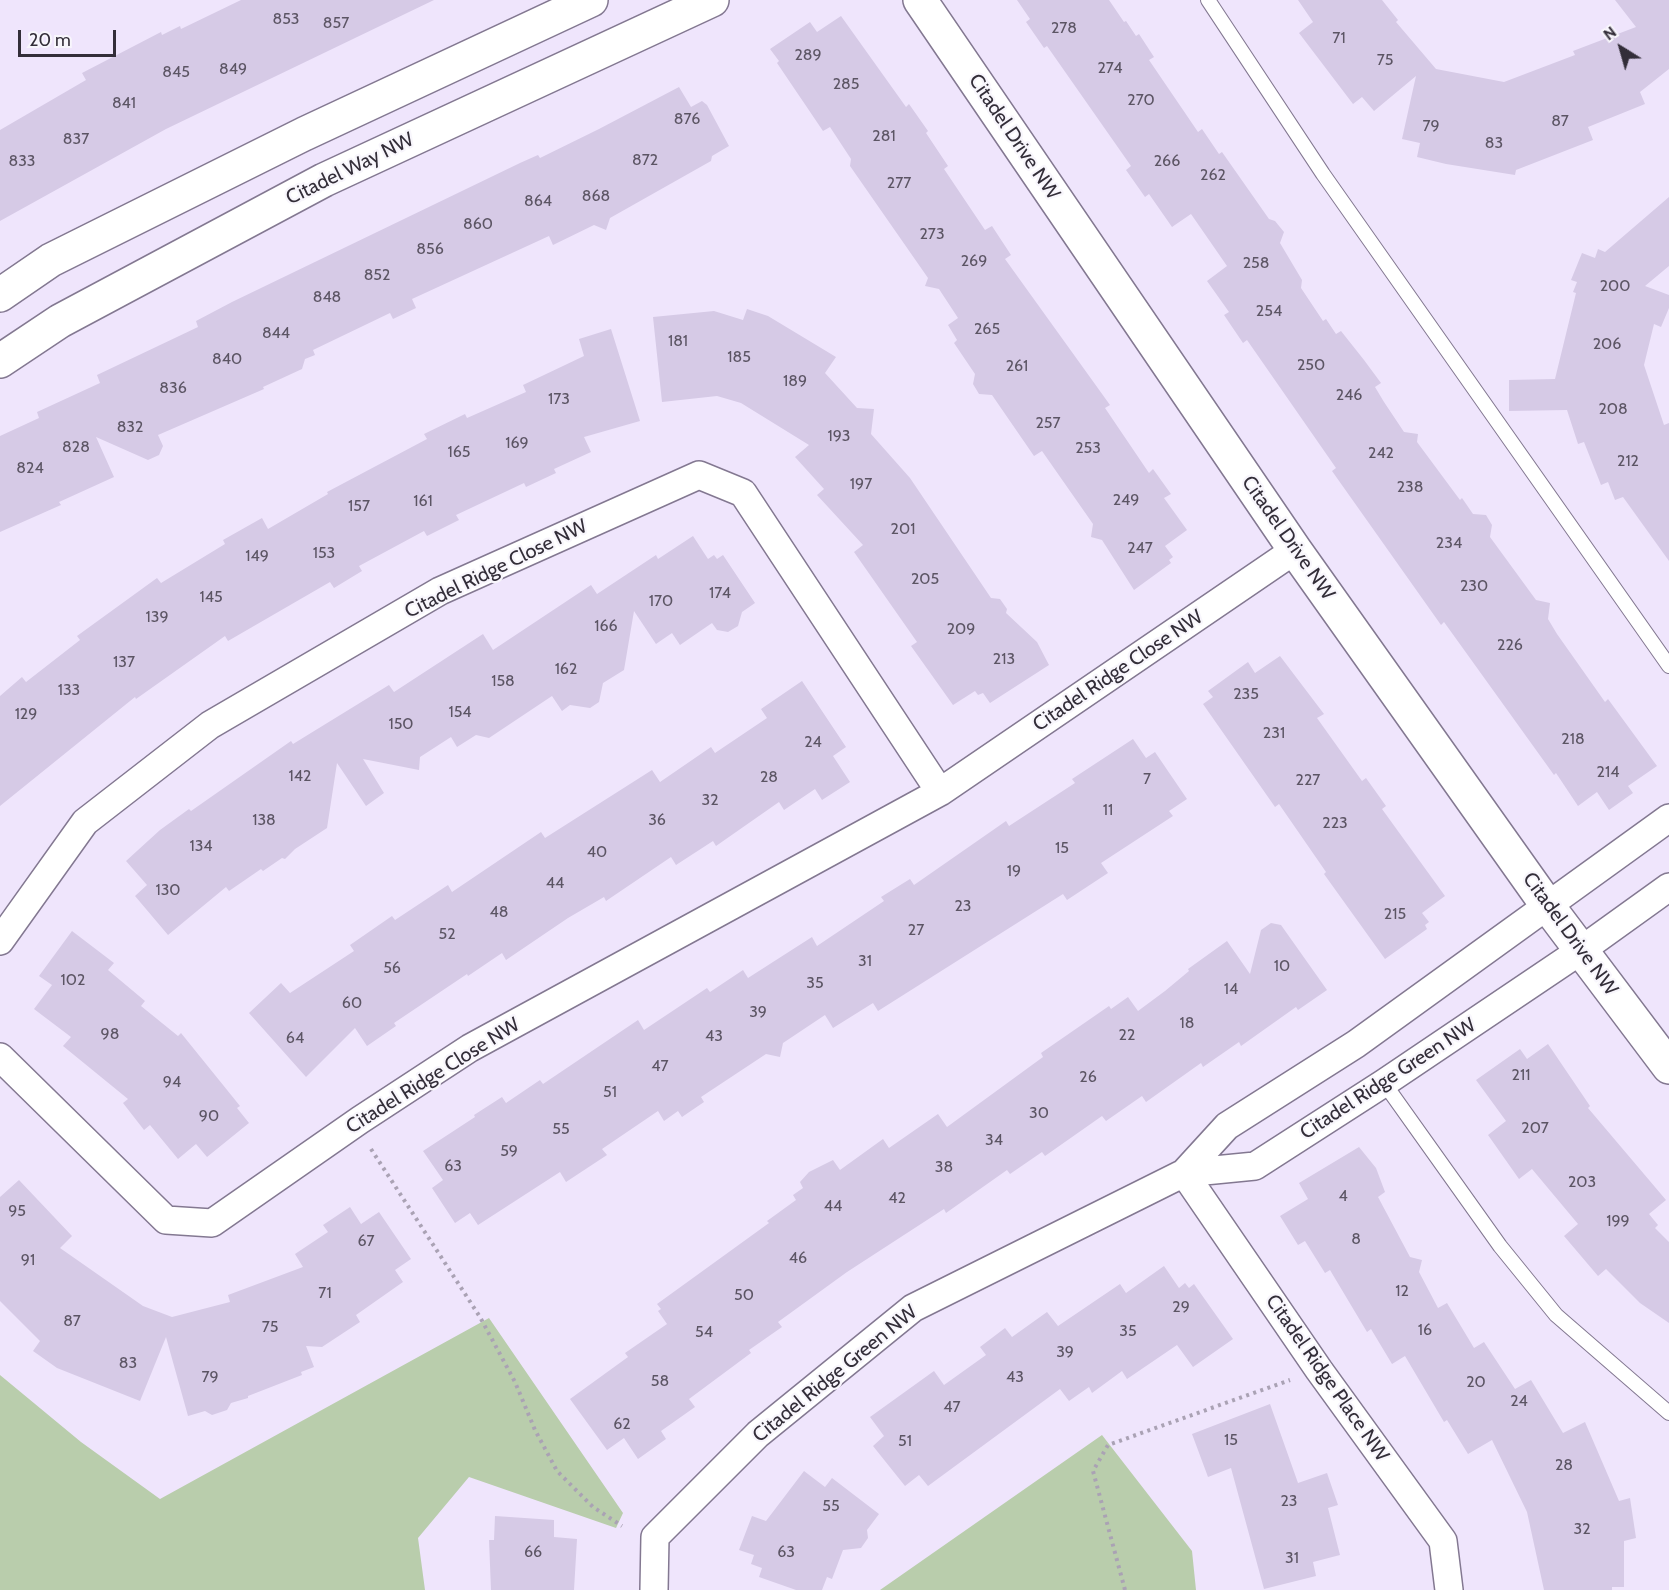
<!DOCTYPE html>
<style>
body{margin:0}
#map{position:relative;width:1669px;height:1590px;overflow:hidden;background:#efe5fc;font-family:Cabin,sans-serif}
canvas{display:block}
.north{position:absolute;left:1591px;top:18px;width:60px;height:60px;-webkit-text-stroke:4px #f8f6fc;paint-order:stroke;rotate:323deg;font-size:16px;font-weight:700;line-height:24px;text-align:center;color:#332e39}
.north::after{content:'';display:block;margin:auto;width:21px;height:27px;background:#332e39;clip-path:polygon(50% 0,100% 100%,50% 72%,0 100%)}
.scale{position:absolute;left:18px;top:30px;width:98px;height:27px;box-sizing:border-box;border:3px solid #332e39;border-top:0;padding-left:8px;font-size:18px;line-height:21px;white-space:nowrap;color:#332e39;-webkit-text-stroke:4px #f8f6fc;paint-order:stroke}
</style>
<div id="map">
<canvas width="1669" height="1590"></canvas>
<div class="north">N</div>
<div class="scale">20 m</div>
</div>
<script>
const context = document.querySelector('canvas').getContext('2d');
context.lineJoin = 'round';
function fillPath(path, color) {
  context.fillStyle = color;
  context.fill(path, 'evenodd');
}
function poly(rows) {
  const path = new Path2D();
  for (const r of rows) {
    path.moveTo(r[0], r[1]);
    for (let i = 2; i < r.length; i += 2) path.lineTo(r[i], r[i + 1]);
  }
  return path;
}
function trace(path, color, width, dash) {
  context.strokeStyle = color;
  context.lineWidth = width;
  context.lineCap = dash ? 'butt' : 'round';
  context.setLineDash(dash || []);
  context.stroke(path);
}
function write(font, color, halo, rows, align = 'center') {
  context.font = font + ' Cabin,sans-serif';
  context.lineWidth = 4.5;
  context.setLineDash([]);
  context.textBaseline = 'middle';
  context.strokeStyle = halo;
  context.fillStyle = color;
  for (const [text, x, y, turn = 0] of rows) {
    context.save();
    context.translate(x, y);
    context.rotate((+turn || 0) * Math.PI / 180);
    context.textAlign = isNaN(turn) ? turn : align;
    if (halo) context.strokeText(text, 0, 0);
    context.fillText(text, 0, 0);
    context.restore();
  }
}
fillPath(poly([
 [489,1318,623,1513,616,1528,469,1477,418,1538,425,1590,0,1590,0,1375,81,1442,160,1499],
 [1102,1435,1192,1551,1196,1590,880,1590]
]), '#b9cdac');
fillPath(poly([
 [241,0,434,0,166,129,0,221,0,130,86,80,82,73,161,32,162,35,180,26,181,29],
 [1017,0,1109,0,1124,22,1126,21,1136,36,1139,34,1154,57,1149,60,1198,132,1202,129,1219,154,1222,152,1269,219,1275,221,1284,232,1280,243,1302,280,1301,288,1323,321,1326,319,1336,334,1341,331,1364,360,1381,383,1375,387,1384,402,1404,432,1418,434,1417,442,1460,500,1462,498,1473,514,1486,515,1492,525,1490,537,1536,600,1550,603,1548,619,1557,634,1605,702,1608,699,1657,766,1628,786,1633,793,1609,810,1597,792,1578,806,1556,773,1554,775,1444,622,1441,625,1332,471,1336,468,1247,340,1243,343,1224,315,1229,312,1207,281,1227,266,1191,214,1172,227,1149,194,1145,197,1126,170,1131,166,1047,46,1044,48,1026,22,1030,19],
 [1298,0,1382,0,1398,20,1396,22,1436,69,1504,82,1575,55,1573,51,1636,27,1615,0,1669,0,1669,69,1640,92,1645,104,1588,127,1593,140,1516,170,1515,175,1446,164,1417,157,1420,143,1402,139,1416,76,1374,111,1362,97,1353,104,1299,33,1313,22],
 [841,16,906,107,909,104,928,131,926,133,948,166,944,169,985,230,992,226,1011,255,1005,259,1110,405,1105,408,1149,473,1153,469,1171,494,1164,498,1187,530,1165,546,1173,557,1169,560,1171,563,1134,590,1102,540,1091,537,1093,524,1042,451,1034,456,992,395,979,394,973,384,975,374,954,343,957,340,948,325,958,318,939,289,925,286,928,278,850,166,851,159,830,127,823,131,777,63,779,61,770,49,810,22,817,32],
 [679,87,691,107,702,101,707,105,729,146,712,156,711,161,610,218,606,230,594,225,553,245,549,236,412,299,416,308,393,319,390,313,313,350,315,355,305,359,302,369,263,387,264,389,158,435,163,446,159,455,148,460,96,437,114,477,59,502,61,505,0,532,0,436,39,418,37,412,100,383,97,375,198,327,196,321,232,302,520,163,538,155,540,158,599,129],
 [1669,197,1669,266,1645,286,1669,295,1669,308,1661,327,1654,324,1644,365,1664,425,1669,423,1669,561,1623,497,1615,500,1608,482,1601,485,1584,442,1578,444,1567,410,1509,411,1509,380,1555,379,1576,293,1573,292,1577,282,1571,280,1582,253,1595,258,1598,249,1605,252],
 [747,309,768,316,836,357,825,373,857,408,874,409,871,434,910,478,991,598,1000,599,1007,609,1006,613,1037,642,1049,665,990,703,983,693,978,695,975,691,953,705,911,646,917,642,854,552,863,545,817,495,824,489,795,457,809,445,741,403,717,396,662,402,653,317,714,311,743,320],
 [611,329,640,421,584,437,591,452,554,469,556,473,526,487,524,483,456,515,459,520,427,536,424,531,359,566,362,571,334,588,330,582,228,641,225,636,136,699,135,697,0,806,0,696,22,677,26,682,80,640,77,636,157,578,161,583,225,544,223,540,262,518,268,529,328,494,327,492,427,439,424,434,465,414,467,418,526,392,523,385,584,356,579,339],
 [693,536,708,559,714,555,717,559,723,555,755,603,742,612,738,626,728,632,717,630,712,623,680,645,672,633,656,644,634,611,624,670,603,683,599,702,590,708,570,705,562,711,552,696,489,738,476,735,457,747,451,737,420,757,419,770,363,759,384,793,366,806,337,763,327,828,295,849,285,859,282,858,263,871,261,869,229,891,226,887,168,935,135,896,147,885,126,861,160,830,189,809,191,811,291,741,293,744,389,685,394,692,483,634,493,650,591,585,597,594,656,555,658,559],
 [1280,656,1324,714,1317,718,1362,781,1366,778,1386,806,1382,809,1445,896,1422,913,1429,922,1425,925,1427,929,1385,959,1324,874,1326,872,1279,804,1275,807,1203,704,1213,697,1208,691,1248,662,1255,673],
 [802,681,846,747,833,756,850,782,822,800,815,789,784,810,779,802,716,846,713,841,676,865,671,857,606,901,604,897,568,918,506,960,502,953,468,976,467,974,394,1023,396,1026,367,1046,355,1028,306,1077,249,1013,281,983,290,993,354,951,350,945,392,916,395,920,448,885,452,892,541,832,545,838,652,770,660,782,711,747,715,753,767,718,761,709],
 [1133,739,1146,758,1155,752,1187,799,1169,811,1173,816,1101,863,1108,873,1067,900,1063,894,878,1011,873,1003,833,1028,825,1015,783,1043,780,1057,766,1054,701,1097,704,1102,682,1117,678,1111,664,1121,658,1111,602,1149,607,1155,566,1182,560,1172,478,1225,470,1213,455,1223,432,1188,443,1180,423,1151,475,1117,474,1115,502,1097,506,1103,540,1080,543,1084,638,1020,644,1030,707,988,710,992,743,970,748,978,812,937,817,946,884,901,881,897,910,879,914,885,1006,821,1009,826,1075,783,1072,779],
 [1271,923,1281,925,1327,990,1298,1010,1296,1007,1241,1046,1239,1042,1203,1067,1201,1063,1146,1102,1142,1096,1106,1121,1102,1116,1045,1156,1042,1152,1010,1174,1007,1170,946,1213,944,1209,847,1272,778,1322,782,1327,749,1350,751,1353,689,1399,695,1407,661,1431,666,1439,638,1459,624,1438,607,1450,570,1399,628,1357,625,1353,667,1324,658,1311,661,1309,657,1304,769,1223,767,1221,796,1200,793,1195,803,1188,800,1182,809,1172,833,1160,840,1170,883,1139,889,1148,938,1114,947,1127,1043,1057,1041,1053,1109,1006,1111,1009,1128,997,1138,1011,1165,991,1189,971,1188,969,1227,941,1250,974,1261,930],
 [72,931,114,963,108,970,145,1001,141,1006,178,1036,181,1033,240,1106,237,1108,249,1123,207,1157,196,1144,178,1159,150,1125,144,1130,123,1103,128,1099,63,1046,71,1037,34,1009,52,985,39,976],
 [1548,1044,1590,1106,1588,1108,1666,1200,1649,1214,1658,1225,1655,1228,1669,1242,1669,1323,1640,1303,1606,1269,1598,1276,1564,1236,1578,1224,1532,1169,1519,1179,1488,1135,1506,1121,1476,1080,1520,1049,1527,1059],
 [1359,1147,1376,1168,1385,1192,1378,1197,1410,1257,1422,1260,1419,1272,1438,1308,1447,1303,1474,1348,1484,1342,1515,1389,1531,1380,1563,1433,1585,1422,1619,1501,1630,1498,1636,1538,1624,1541,1624,1587,1612,1587,1612,1590,1544,1590,1527,1512,1492,1440,1468,1454,1447,1420,1444,1422,1405,1356,1392,1364,1371,1329,1367,1332,1330,1270,1325,1273,1305,1241,1298,1245,1280,1216,1308,1199,1299,1183],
 [19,1180,72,1236,60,1248,143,1306,172,1317,230,1302,228,1295,303,1267,295,1254,328,1232,323,1225,350,1207,361,1224,379,1212,411,1259,395,1270,403,1282,356,1315,360,1322,322,1347,306,1346,314,1367,301,1372,302,1375,248,1396,248,1398,231,1403,227,1410,212,1415,205,1411,188,1416,166,1337,140,1401,57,1368,33,1351,40,1341,0,1301,0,1197],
 [1164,1266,1179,1288,1185,1283,1189,1288,1194,1284,1233,1339,1193,1367,1177,1345,1127,1379,1122,1371,1092,1393,1089,1387,1069,1401,1060,1389,928,1486,919,1475,905,1486,873,1446,884,1436,870,1417,934,1371,944,1385,986,1355,980,1347,1005,1328,1012,1337,1047,1312,1058,1326,1120,1284,1126,1293],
 [1270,1404,1298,1483,1327,1473,1338,1505,1328,1508,1340,1555,1313,1562,1316,1576,1264,1589,1231,1468,1208,1477,1192,1434],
 [804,1471,825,1487,832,1478,879,1514,867,1530,868,1538,861,1548,843,1550,832,1579,827,1577,822,1590,796,1590,759,1577,762,1568,751,1564,754,1555,739,1550,752,1516,766,1521],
 [495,1516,554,1520,554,1537,577,1539,574,1590,491,1590,489,1540,494,1540]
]), '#d6cae6');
const service = poly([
 [1208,0,1323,174,1669,666],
 [1384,1083,1500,1246,1556,1315,1669,1413]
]);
const minor = poly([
 [0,941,85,822,210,725,440,591,699,475,743,493,940,792],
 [0,1057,166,1220,212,1223,360,1120,470,1048,940,792,1295,550],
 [1184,1173,1227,1126,1356,1044,1669,818],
 [1184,1173,1319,1370,1443,1541,1449,1590],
 [654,1590,655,1537,758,1434,913,1308,1184,1173,1255,1166,1384,1083,1580,951,1669,887]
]);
const tertiary = poly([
 [920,0,1295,550,1547,905,1669,1067],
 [0,295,51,260,304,134,591,0],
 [0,361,60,321,324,180,712,0]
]);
trace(service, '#837891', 16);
trace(minor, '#837891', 30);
trace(tertiary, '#837891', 36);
trace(poly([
 [371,1149,480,1317,515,1382,535,1430,557,1471,593,1507,622,1526],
 [1125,1590,1093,1471,1108,1445,1290,1380]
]), '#aaa2b4', 4, [3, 4.5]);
trace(service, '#fff', 14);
trace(minor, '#fff', 27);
trace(tertiary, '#fff', 33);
write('16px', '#5c5564', null, [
 ["853",286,19],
 ["857",336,23],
 ["278",1064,28],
 ["71",1339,38],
 ["289",808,55],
 ["75",1385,60],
 ["274",1110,68],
 ["849",233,69],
 ["845",176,72],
 ["285",846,84],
 ["270",1141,100],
 ["841",124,103],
 ["876",687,119],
 ["87",1560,121],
 ["79",1431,126],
 ["281",884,136],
 ["837",76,139],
 ["83",1494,143],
 ["872",645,160],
 ["833",22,161],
 ["266",1167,161],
 ["262",1213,175],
 ["277",899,183],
 ["868",596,196],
 ["864",538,201],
 ["860",478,224],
 ["273",932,234],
 ["856",430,249],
 ["269",974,261],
 ["258",1256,263],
 ["852",377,275],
 ["200",1615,286],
 ["848",327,297],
 ["254",1269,311],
 ["265",987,329],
 ["844",276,333],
 ["181",678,341],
 ["206",1607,344],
 ["185",739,357],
 ["840",227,359],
 ["250",1311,365],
 ["261",1017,366],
 ["189",795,381],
 ["836",173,388],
 ["246",1349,395],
 ["173",559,399],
 ["208",1613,409],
 ["257",1048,423],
 ["832",130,427],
 ["193",839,436],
 ["169",517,443],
 ["828",76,447],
 ["253",1088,448],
 ["165",459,452],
 ["242",1381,453],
 ["212",1628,461],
 ["824",30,468],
 ["197",861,484],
 ["238",1410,487],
 ["249",1126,500],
 ["161",423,501],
 ["157",359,506],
 ["201",903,529],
 ["234",1449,543],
 ["247",1140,548],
 ["153",324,553],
 ["149",257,556],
 ["205",925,579],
 ["230",1474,586],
 ["174",720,593],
 ["145",211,597],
 ["170",661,601],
 ["139",157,617],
 ["166",606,626],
 ["209",961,629],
 ["226",1510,645],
 ["213",1004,659],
 ["137",124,662],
 ["162",566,669],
 ["158",503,681],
 ["133",69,690],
 ["235",1246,694],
 ["154",460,712],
 ["129",26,714],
 ["150",401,724],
 ["231",1274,733],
 ["218",1573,739],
 ["24",813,742],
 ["214",1608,772],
 ["142",300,776],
 ["28",769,777],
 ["7",1147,779],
 ["227",1308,780],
 ["32",710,800],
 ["11",1108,810],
 ["138",264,820],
 ["36",657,820],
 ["223",1335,823],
 ["134",201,846],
 ["15",1062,848],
 ["40",597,852],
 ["19",1014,871],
 ["44",555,883],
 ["130",168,890],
 ["23",963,906],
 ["48",499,912],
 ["215",1395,914],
 ["27",916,930],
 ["52",447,934],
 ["31",865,961],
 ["10",1282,966],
 ["56",392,968],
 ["102",73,980],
 ["35",815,983],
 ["14",1231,989],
 ["60",352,1003],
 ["39",758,1012],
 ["18",1187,1023],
 ["98",110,1034],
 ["22",1127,1035],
 ["43",714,1036],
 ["64",295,1038],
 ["47",660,1066],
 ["211",1521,1075],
 ["26",1088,1077],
 ["94",172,1082],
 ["51",610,1092],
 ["30",1039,1113],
 ["90",209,1116],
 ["207",1535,1128],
 ["55",561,1129],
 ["34",994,1140],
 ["59",509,1151],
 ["63",453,1166],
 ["38",944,1167],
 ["203",1582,1182],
 ["4",1343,1196],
 ["42",897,1198],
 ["44",833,1206],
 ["95",17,1211],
 ["199",1618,1221],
 ["8",1356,1239],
 ["67",366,1241],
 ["46",798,1258],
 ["91",28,1260],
 ["12",1402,1291],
 ["71",325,1293],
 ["50",744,1295],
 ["29",1181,1307],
 ["87",72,1321],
 ["75",270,1327],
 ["16",1425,1330],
 ["35",1128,1331],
 ["54",704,1332],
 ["39",1065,1352],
 ["83",128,1363],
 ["79",210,1377],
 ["43",1015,1377],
 ["58",660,1381],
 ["20",1476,1382],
 ["24",1519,1401],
 ["47",952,1407],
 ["62",622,1424],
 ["15",1231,1440],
 ["51",905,1441],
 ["28",1564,1465],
 ["23",1289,1501],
 ["55",831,1506],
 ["32",1582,1529],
 ["66",533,1552],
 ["63",786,1552],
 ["31",1292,1558]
]);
write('20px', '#332e39', '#f8f6fc', [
 ["Citadel Drive NW",1014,137,56],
 ["Citadel Way NW",350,169,-26],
 ["Citadel Drive NW",1288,538,55],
 ["Citadel Ridge Close NW",496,569,-26],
 ["Citadel Ridge Close NW",1118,671,-34],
 ["Citadel Drive NW",1570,934,54],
 ["Citadel Ridge Close NW",433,1076,-32],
 ["Citadel Ridge Green NW",1388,1079,-33],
 ["Citadel Ridge Green NW",835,1374,-39],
 ["Citadel Ridge Place NW",1327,1378,55]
]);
</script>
